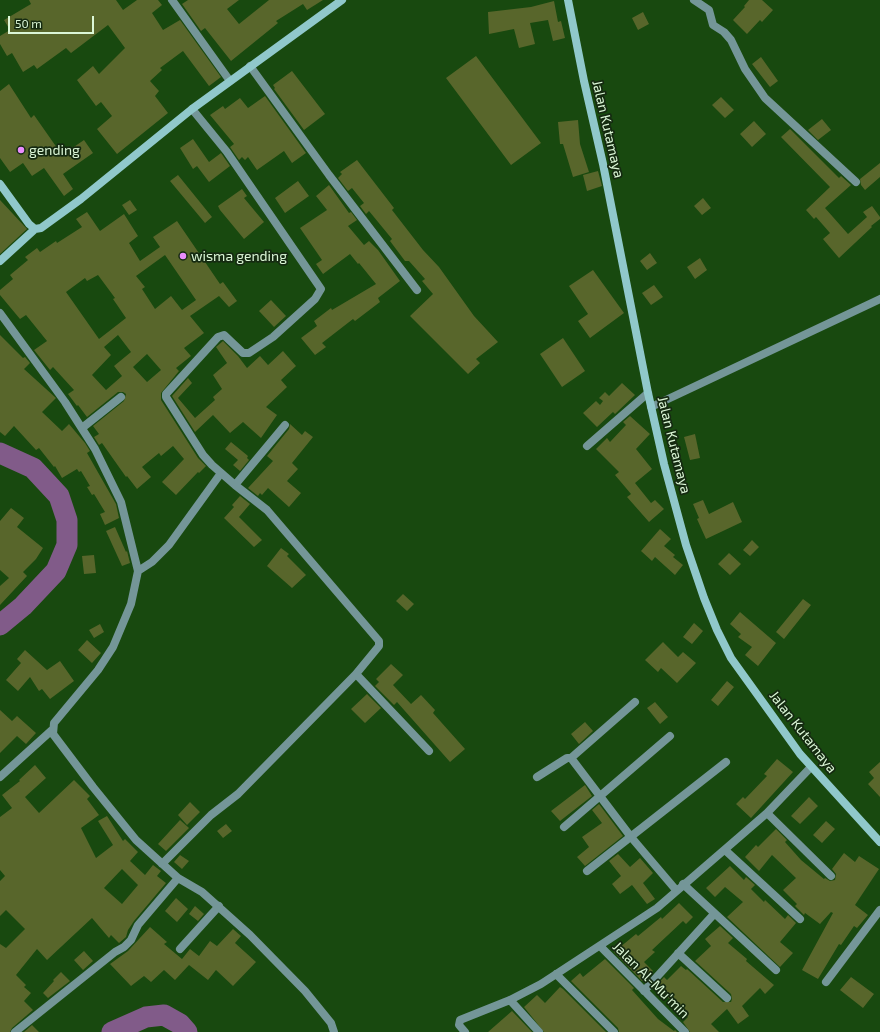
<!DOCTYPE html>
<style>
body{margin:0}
#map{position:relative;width:880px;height:1032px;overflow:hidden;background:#18490f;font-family:"Exo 2",sans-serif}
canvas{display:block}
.scale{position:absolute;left:8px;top:16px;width:86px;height:18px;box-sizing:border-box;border:2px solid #dcf7d7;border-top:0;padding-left:5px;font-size:12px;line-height:14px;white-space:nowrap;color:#dcf7d7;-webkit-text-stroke:3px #152a11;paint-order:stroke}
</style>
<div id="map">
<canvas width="880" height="1032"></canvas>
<div class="scale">50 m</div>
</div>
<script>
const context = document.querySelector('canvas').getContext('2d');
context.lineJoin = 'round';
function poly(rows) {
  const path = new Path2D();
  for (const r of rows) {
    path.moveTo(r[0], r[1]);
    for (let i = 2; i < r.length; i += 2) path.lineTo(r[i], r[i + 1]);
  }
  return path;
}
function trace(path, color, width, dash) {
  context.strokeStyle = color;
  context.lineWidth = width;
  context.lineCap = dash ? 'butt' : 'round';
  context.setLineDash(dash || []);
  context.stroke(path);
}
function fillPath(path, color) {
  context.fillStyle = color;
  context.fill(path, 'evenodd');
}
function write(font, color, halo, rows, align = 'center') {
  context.font = font + ' "Exo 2",sans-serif';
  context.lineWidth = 3.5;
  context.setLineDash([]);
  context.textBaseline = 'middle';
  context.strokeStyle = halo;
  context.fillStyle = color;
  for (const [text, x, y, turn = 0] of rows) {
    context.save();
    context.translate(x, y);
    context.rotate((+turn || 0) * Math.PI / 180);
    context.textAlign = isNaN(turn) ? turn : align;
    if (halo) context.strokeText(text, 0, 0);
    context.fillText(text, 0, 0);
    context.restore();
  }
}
trace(poly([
 [0,453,33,468,59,496,67,520,67,545,56,571,23,606,0,625],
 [112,1032,146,1017,164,1015,180,1024,187,1032]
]), '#815b89', 21);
fillPath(poly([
 [29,0,116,0,123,10,137,0,158,0,162,5,152,13,163,30,180,20,221,77,209,86,183,51,160,68,162,70,150,81,159,91,155,96,168,113,117,154,97,129,112,116,101,102,96,106,77,80,93,66,99,74,125,48,108,25,71,53,66,48,37,69,34,65,23,72,12,53,7,56,0,44,0,36,10,30,4,20,31,4],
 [188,0,239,0,227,9,239,24,269,0,323,0,307,10,303,4,276,21,278,23,231,61,205,28,201,31,182,4],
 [749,0,762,0,773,10,762,22,760,20,747,34,733,20,745,7,744,6],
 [554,1,558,22,561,21,565,38,553,41,548,20,530,23,535,44,519,48,514,29,489,34,488,12,531,7],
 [643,12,649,24,638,30,632,18],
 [476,56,541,143,511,165,446,78],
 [761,57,778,81,770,87,752,64],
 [292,71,325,114,304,130,274,89,275,88,273,85],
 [9,84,31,118,34,115,62,155,84,140,93,153,63,174,73,189,64,196,44,168,32,176,23,163,10,172,0,158,0,91],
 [265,96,306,153,292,163,284,151,257,170,248,157,245,160,242,157,239,160,230,147,234,144,210,115,223,106,225,109,240,98,248,108],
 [721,97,734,110,725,118,712,105],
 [822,119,831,130,818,140,808,130],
 [578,120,580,144,589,172,573,177,563,144,560,144,558,122],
 [754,121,766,134,752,147,740,134],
 [790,129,839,178,841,176,851,185,825,208,848,234,867,217,863,212,872,206,880,217,880,219,871,226,872,227,839,258,823,239,830,233,816,217,814,219,806,210,830,187,781,137],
 [193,139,209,162,221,153,230,166,209,182,197,166,193,169,180,148],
 [357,160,394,208,392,210,423,250,439,267,474,316,498,342,476,359,480,363,468,374,410,316,433,294,422,281,425,279,409,261,405,261,390,241,392,239,369,211,366,214,360,206,364,203,352,188,348,191,338,178,342,174,340,172],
 [880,163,880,177,865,190,861,185,860,179],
 [598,171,602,186,587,191,583,175],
 [178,175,212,217,205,223,170,181],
 [298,181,309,196,285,213,275,198],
 [329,185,349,213,351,212,357,220,348,226,364,245,369,241,378,250,400,281,378,298,380,302,355,321,353,319,322,343,326,347,315,355,301,338,317,326,314,321,331,308,332,310,376,284,359,263,358,264,350,254,323,274,316,264,322,260,300,228,327,210,316,196],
 [242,189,247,196,244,198,264,222,244,239,220,210,218,206],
 [703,198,711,208,702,215,694,206],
 [0,200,27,229,0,254],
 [130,200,137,210,129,215,122,205],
 [87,212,100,231,124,214,138,236,129,243,140,261,160,247,153,237,177,221,220,284,223,282,237,301,229,307,219,296,190,316,204,333,184,348,191,356,176,368,179,371,161,393,161,400,198,458,206,466,199,473,198,472,176,495,162,482,184,459,173,446,161,456,159,453,142,467,151,477,137,489,127,476,126,477,102,443,99,445,94,437,99,434,93,426,124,401,126,394,123,392,118,392,87,417,78,405,77,406,68,394,74,390,53,367,50,370,34,350,47,341,26,315,20,319,0,295,0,290,13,279,10,275,28,260,25,257,37,248,40,252,56,241,57,243,82,227,76,219],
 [165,255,196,300,182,310,171,296,155,309,142,289,145,287,136,276],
 [98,275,115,298,113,299,126,318,99,339,66,292,85,278,87,281],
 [118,335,131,352,114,366,122,376,106,390,92,375,111,355,104,347],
 [147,354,161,370,147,382,133,367],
 [650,253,657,263,647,270,640,261],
 [700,258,707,270,695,279,687,267],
 [593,270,624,313,590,338,578,321,588,314,569,286],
 [654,285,663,297,651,305,642,293],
 [271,300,286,316,274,327,259,311],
 [0,335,23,358,25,357,30,363,24,369,56,398,42,412,62,431,69,424,85,443,90,451,87,453,116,504,119,518,105,525,100,514,105,512,94,494,92,495,87,487,90,486,81,471,79,472,77,469,62,478,55,466,54,467,39,448,36,450,14,426,5,436,0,432],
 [563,338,585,371,562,387,540,354],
 [223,341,238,356,247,368,260,356,268,365,283,351,296,366,281,380,287,387,266,407,277,415,261,438,243,422,230,433,213,415,195,432,172,396,188,378,192,383,178,398,195,418,215,400,213,397,222,389,213,375,227,363,216,347],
 [622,383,635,395,615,414,613,412,597,427,583,413,596,401,600,405,603,401,599,398,605,392,609,396],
 [630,416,650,434,636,449,652,469,635,483,651,503,655,500,664,509,649,522,627,497,631,494,615,475,619,472,596,449,607,438,610,442,626,425,623,422],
 [290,424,302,435,305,431,313,437,292,463,298,469,287,481,301,493,289,507,268,488,262,495,260,493,258,496,248,488,273,461,267,456,289,429],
 [695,434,700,458,690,460,684,437],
 [231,442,248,456,247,458,249,460,240,471,233,465,238,460,225,449],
 [240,496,250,504,239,517,262,540,254,547,224,518,234,507,232,505],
 [703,500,709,514,733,502,742,522,706,539,697,519,699,518,693,504],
 [11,508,24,518,17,527,43,548,36,559,23,572,27,576,0,605,0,586,9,578,0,570,0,521],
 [115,527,126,552,127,551,130,563,122,566,106,531],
 [660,529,671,539,664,546,675,555,673,557,683,565,675,575,655,557,652,561,641,551],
 [752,540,759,547,750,556,743,550],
 [281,548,289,554,287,556,306,575,292,588,267,566],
 [729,553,741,564,730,575,718,564],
 [94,555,96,573,84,574,82,556],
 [403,594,414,604,407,611,396,601],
 [803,599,811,605,784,639,776,632],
 [740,612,776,643,758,666,745,655,752,647,738,637,741,634,730,624],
 [694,623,703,631,692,644,683,637],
 [100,624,104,632,94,638,89,630],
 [87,640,101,653,92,663,78,650],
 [663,642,678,657,683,652,696,663,677,683,661,668,658,672,645,660],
 [25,650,47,670,60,661,74,681,50,699,42,689,39,691,30,677,18,691,6,680,21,663,17,659],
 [391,664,403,675,393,685,411,704,421,695,435,710,433,713,465,749,450,762,397,702,394,705,375,686,379,682,376,679],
 [727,681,734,687,718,706,711,700],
 [367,694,381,708,365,723,351,709],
 [655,702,668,717,660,724,647,708],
 [0,710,12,721,17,716,36,733,26,744,17,736,0,753],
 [585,722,593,731,579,744,571,734],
 [777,759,793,772,751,818,736,804,743,797,745,799,767,776,764,774],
 [880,762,880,797,868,784,874,778,869,772],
 [35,765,46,778,25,797,39,813,74,780,90,796,87,799,99,815,81,828,96,858,113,845,98,821,107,816,123,841,125,839,138,852,130,861,145,875,153,865,161,871,157,876,166,883,134,921,128,930,126,937,119,943,111,935,109,938,92,918,47,960,37,949,16,975,26,985,24,987,31,993,24,1001,33,1010,12,1028,10,1032,0,1032,0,944,6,948,25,929,6,910,0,916,0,881,5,876,0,870,0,817,12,808,2,795,20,781,19,780],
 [122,869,138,885,122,904,104,888],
 [585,785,592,796,560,821,551,811],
 [809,797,818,806,800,824,791,816],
 [190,802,200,812,187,825,178,815],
 [599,804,623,836,585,866,577,857,589,847,582,837,602,823,592,810],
 [180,820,189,828,166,851,158,844],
 [826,821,835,829,822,843,813,835],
 [226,824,232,831,223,838,217,831],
 [776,829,787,840,785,842,801,860,824,879,825,878,830,881,835,880,836,874,832,869,844,853,855,862,859,856,879,869,855,905,868,915,857,928,854,926,841,945,839,944,818,979,802,970,833,913,831,912,820,924,805,913,804,915,795,906,797,904,783,890,796,878,772,855,759,871,745,857,756,845,758,847],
 [618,854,630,867,640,858,653,873,643,883,655,899,647,904,632,885,620,894,612,884,621,876,609,861],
 [180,855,189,861,182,869,174,862],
 [730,866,744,880,746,877,755,885,751,889,764,902,765,900,785,919,788,915,796,923,780,942,793,953,780,967,727,917,743,902,725,887,715,897,706,888],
 [176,898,188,909,177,922,165,911],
 [679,903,693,917,686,924,683,921,652,950,655,952,644,962,653,971,642,981,614,952,636,934,638,936,661,917,662,919],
 [195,906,204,914,198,921,189,914],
 [720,926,733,938,728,943,747,959,746,961,774,985,765,994,760,988,742,1006,749,1016,738,1024,727,1009,711,1024,719,1032,690,1032,683,1022,688,1017,656,986,664,977,667,980,681,966,686,970,687,969,723,1002,731,1002,732,999,731,994,695,961,711,946,705,939],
 [150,927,167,942,164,944,182,959,190,949,199,956,210,941,217,946,233,929,241,936,235,943,256,962,233,986,216,970,208,980,189,965,175,980,164,970,151,982,144,976,131,986,110,964,128,951],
 [84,951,93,961,83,970,74,960],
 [605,959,634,988,632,990,658,1019,674,1031,675,1030,677,1032,619,1032,618,1028,571,981,580,973,583,977],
 [61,972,70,981,48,998,43,993,54,981,53,980],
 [851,977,874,994,863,1008,840,990],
 [560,987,563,989,606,1032,544,1032,524,1007,537,995,545,1003],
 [512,1011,532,1032,488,1032],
 [32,1025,39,1032,24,1032]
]), '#58662b');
trace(poly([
 [172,0,230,81],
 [694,0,709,10,713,25,724,32,731,40,745,69,765,98,856,182],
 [250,66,329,175,417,290],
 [192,109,227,152,321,289,315,299,273,337,249,353,243,353,224,335,218,337,166,394,166,397,203,455,212,465,235,485,285,425],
 [0,313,65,402,95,449,121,502,138,571,131,604,113,647,98,670,54,723,53,734,93,787,136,840,178,878,202,892,250,935,305,991,331,1023,334,1032],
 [651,407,880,299],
 [82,428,121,397],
 [587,446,648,393],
 [138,571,152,562,169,545,221,473],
 [356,674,429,751],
 [571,758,635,702],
 [0,777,52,730],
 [537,777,567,758,571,758,631,837,676,890],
 [767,813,831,876],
 [564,827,670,736],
 [725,850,800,919],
 [162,864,211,815,238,794,356,674,379,646,379,641,267,510,235,485],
 [587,871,726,762],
 [683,884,776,970],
 [600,946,685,1032],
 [180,949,219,906],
 [678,953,727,998],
 [556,974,614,1032],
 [826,982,880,910],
 [644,991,714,914],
 [510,1000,539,1032],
 [15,1032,115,952,124,947,131,940,138,925,178,878],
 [465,1032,459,1025,460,1020,510,1000,541,984,657,908,767,813,811,767]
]), '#749698', 8);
trace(poly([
 [568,0,584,81,603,164,648,393,664,464,686,545,704,598,717,630,731,658,800,754,880,842],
 [0,184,29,224,35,229],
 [0,261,35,229,41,228,81,199,192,109,342,0]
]), '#90c8cb', 8);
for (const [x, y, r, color] of [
 [21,150,4,"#ea8dfd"],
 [183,256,4,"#ea8dfd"]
]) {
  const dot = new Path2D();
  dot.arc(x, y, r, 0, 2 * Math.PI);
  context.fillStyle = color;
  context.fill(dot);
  trace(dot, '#152a11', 1.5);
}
write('14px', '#dcf7d7', '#152a11', [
 ["Jalan Kutamaya",608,129,77],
 ["Jalan Kutamaya",674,445,76],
 ["Jalan Kutamaya",803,732,52],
 ["Jalan Al-Mu'min",651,980,45]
]);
write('14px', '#dcf7d7', '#152a11', [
 ["gending",29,150],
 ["wisma gending",191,256]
], 'left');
</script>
